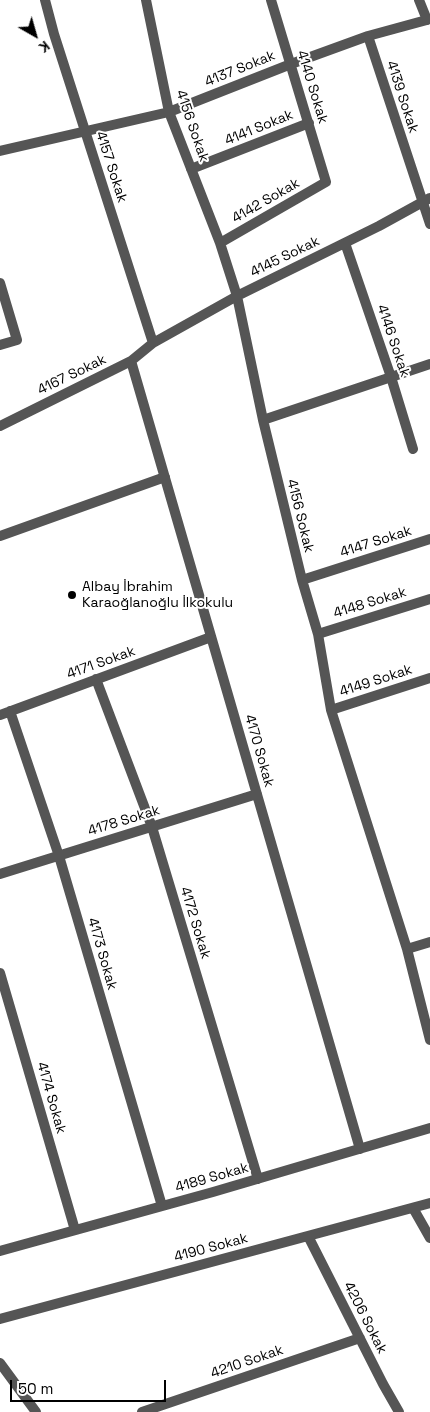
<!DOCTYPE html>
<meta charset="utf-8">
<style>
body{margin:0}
#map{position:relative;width:430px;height:1412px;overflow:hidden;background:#fff;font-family:"Space Grotesk",sans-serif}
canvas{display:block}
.north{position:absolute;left:10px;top:10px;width:50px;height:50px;-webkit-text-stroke:4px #fff;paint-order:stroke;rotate:142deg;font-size:14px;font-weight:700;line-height:20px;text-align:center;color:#000}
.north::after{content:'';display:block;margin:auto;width:18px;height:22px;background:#000;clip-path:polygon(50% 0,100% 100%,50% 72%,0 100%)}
.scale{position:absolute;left:10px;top:1380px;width:156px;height:22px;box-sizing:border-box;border:2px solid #000;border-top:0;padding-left:6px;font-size:15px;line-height:18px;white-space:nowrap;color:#000;-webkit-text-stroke:4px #fff;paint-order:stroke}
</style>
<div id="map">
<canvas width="430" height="1412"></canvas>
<div class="north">K</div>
<div class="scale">50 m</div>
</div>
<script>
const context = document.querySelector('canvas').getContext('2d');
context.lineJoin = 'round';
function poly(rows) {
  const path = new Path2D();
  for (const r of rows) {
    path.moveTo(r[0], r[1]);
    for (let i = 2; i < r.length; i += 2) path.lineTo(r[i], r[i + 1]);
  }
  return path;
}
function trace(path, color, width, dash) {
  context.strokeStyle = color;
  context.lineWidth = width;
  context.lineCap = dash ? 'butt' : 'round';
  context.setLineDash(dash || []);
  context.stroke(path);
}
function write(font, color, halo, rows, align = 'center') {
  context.font = font + ' "Space Grotesk",sans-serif';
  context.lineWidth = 4;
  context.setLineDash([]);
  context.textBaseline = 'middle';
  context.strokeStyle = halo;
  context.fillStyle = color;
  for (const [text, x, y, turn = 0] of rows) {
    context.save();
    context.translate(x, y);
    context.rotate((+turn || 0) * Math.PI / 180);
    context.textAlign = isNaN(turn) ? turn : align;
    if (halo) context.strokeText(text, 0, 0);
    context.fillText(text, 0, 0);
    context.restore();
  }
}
trace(poly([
 [45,0,54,34,153,343],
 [146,0,169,112,220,243,237,296,263,420,302,580,318,634,331,710,407,949,430,1040],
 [419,0,427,20],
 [368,36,430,224],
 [0,151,169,112,291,64,368,36,430,19],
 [191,169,309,123],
 [220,243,326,182,271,0],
 [345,243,391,377,413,449],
 [0,283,17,340,0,345],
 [131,361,360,1149],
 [263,420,430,364],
 [0,426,131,361,153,343,237,296,379,226,430,198],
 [0,536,165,477],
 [302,580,430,539],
 [318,634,430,599],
 [96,679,152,827,258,1179],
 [331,710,430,678],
 [10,711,59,856,162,1206],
 [0,715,211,637],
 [0,874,257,794],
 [407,949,430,942],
 [0,973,75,1230],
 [413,1208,430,1238],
 [308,1236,383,1384,399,1412],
 [0,1251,213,1192,430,1128],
 [0,1319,430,1203],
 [0,1363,36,1412],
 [142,1412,360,1338]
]), '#555', 10);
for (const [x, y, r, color] of [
 [72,595,5,"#000"]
]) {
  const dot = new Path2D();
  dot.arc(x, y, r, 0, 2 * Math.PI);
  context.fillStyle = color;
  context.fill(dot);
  trace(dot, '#fff', 2);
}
write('14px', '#000', '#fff', [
 ["4137 Sokak",240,69,-22],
 ["4140 Sokak",312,87,73],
 ["4139 Sokak",402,97,72],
 ["4156 Sokak",192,126,71],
 ["4141 Sokak",259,128,-22],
 ["4157 Sokak",111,167,72],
 ["4142 Sokak",266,201,-30],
 ["4145 Sokak",285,257,-26],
 ["4146 Sokak",393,341,71],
 ["4167 Sokak",72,375,-26],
 ["4156 Sokak",300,516,76],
 ["4147 Sokak",376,542,-18],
 ["4148 Sokak",370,603,-17],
 ["4171 Sokak",101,663,-20],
 ["4149 Sokak",376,681,-18],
 ["4170 Sokak",259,751,74],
 ["4178 Sokak",124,821,-17],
 ["4172 Sokak",195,923,73],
 ["4173 Sokak",102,954,74],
 ["4174 Sokak",51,1098,74],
 ["4189 Sokak",212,1178,-16],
 ["4190 Sokak",211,1248,-15],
 ["4206 Sokak",365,1318,63],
 ["4210 Sokak",247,1362,-19]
]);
write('14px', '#000', '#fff', [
 ["Albay İbrahim",82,587],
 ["Karaoğlanoğlu İlkokulu",82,603]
], 'left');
</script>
